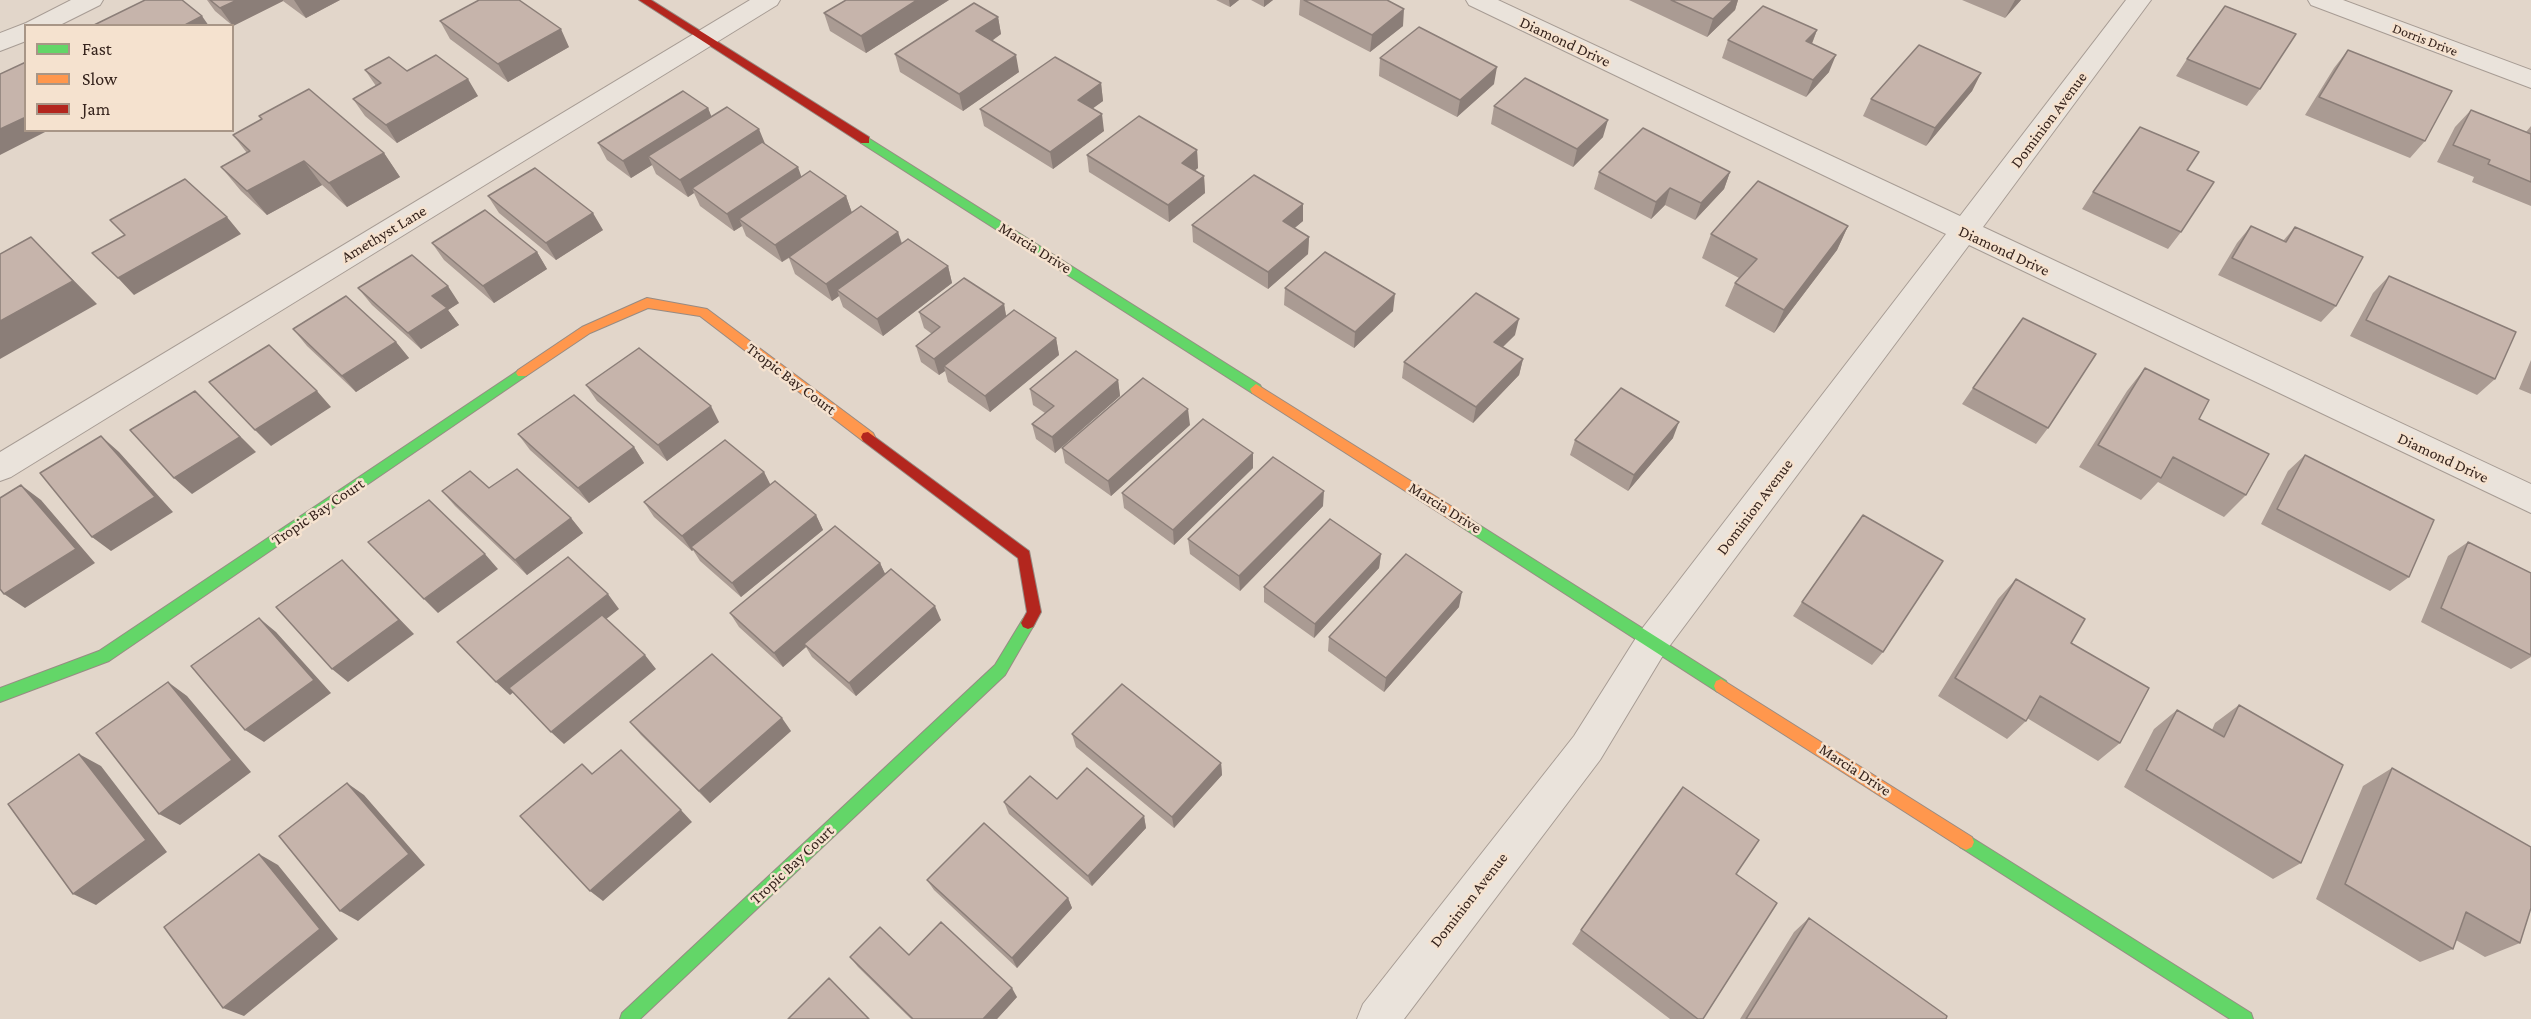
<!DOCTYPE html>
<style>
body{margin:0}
#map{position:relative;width:2531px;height:1019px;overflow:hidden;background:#e2d6ca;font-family:"Crimson Pro",serif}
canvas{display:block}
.legend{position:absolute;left:24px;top:24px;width:210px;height:108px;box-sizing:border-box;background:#f5e2cf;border:2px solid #a89687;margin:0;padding:8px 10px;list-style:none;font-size:18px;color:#35231c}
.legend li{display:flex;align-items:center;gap:12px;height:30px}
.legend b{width:30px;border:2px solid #a89687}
</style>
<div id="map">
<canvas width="2531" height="1019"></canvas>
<ul class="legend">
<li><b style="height:8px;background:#63d668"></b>Fast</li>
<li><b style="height:8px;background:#ff974d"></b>Slow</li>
<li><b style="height:8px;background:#b3261e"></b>Jam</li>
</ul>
</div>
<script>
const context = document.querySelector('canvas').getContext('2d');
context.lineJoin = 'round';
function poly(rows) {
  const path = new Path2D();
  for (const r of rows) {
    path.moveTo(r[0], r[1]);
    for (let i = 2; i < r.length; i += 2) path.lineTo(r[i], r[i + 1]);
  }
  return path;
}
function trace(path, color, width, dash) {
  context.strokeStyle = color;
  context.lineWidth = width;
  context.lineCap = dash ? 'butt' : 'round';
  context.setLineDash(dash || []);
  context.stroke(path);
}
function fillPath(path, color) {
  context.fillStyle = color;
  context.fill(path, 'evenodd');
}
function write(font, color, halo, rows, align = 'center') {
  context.font = font + ' "Crimson Pro",serif';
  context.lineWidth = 5;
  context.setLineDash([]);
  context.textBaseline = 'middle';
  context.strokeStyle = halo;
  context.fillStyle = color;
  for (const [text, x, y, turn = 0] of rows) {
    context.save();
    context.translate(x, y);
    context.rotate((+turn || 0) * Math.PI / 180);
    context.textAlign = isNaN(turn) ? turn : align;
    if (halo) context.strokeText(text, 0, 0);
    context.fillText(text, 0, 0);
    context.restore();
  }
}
const street = poly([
 [71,0,103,0,100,5,58,26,26,26,26,41,0,51,0,33,26,23,71,0],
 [750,0,780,0,777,5,11,477,0,481,0,452,750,0],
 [1466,0,1498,0,1960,216,2126,0,2151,0,1983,227,2531,484,2531,513,1969,245,1665,652,1600,760,1404,1019,1357,1019,1363,1004,1574,736,1641,630,1946,234,1469,5,1466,0],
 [2308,0,2343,0,2531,70,2531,88,2311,5,2308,0]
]);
const fast = poly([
 [865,136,1260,385,1262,389,1260,393,1252,393,861,143,859,140,865,136],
 [522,368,526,370,528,373,526,376,109,661,0,702,0,688,99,651,522,368],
 [1465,516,1726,681,1728,686,1726,691,1721,693,1716,691,1460,526,1458,522,1460,518,1465,516],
 [1028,617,1033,619,1035,623,1005,675,640,1019,620,1019,622,1013,995,665,1023,619,1028,617],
 [1966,834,2251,1013,2253,1019,2230,1019,1960,847,1958,842,1960,837,1966,834]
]);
const slow = poly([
 [647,298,707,309,873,433,875,437,873,441,863,441,700,316,648,308,590,333,526,376,518,376,516,373,518,370,582,327,647,298],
 [1256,384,1470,518,1472,522,1470,526,1460,526,1252,393,1250,389,1256,384],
 [1721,679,1972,837,1974,842,1972,847,1966,850,1960,847,1716,691,1714,686,1716,681,1721,679]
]);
const jam = poly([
 [639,0,651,0,869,137,869,143,861,143,639,0],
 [868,432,1029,551,1041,612,1033,627,1028,629,1023,627,1021,623,1027,612,1018,558,863,441,861,437,863,433,868,432]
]);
trace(street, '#a79c94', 2);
trace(fast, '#978b83', 2);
trace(slow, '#978b83', 2);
trace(jam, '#978b83', 2);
fillPath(street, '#eae3db');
fillPath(fast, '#63d668');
fillPath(slow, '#ff974d');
fillPath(jam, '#b3261e');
fillPath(poly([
 [207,0,340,0,306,18,283,1,233,26,215,11],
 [949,0,866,53,830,31,824,13],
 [1216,0,1239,0,1230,7],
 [1251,0,1273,0,1264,7],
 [1300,0,1387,0,1403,26,1370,52,1299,15],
 [1629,0,1738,0,1735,10,1707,37],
 [1962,0,2021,0,2005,18],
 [998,17,1001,34,992,41,1019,72,963,111,900,72,895,54],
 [440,21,569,47,508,82,450,39],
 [1817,30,1812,44,1829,72,1806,97,1722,58,1728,40],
 [2348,50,2425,141,2410,158,2305,115,2334,68],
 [1380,58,1494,84,1457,117,1379,76],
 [2187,59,2260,89,2247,106,2176,76],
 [365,70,407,71,478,96,397,143,365,116,353,99,376,86],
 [1981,73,1972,91,1926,146,1863,116,1871,99],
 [1101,83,1103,101,1093,108,1104,131,1053,169,984,126,980,109],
 [1494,106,1603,137,1573,167,1491,124],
 [708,108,711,117,765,144,801,177,846,196,852,213,898,232,902,243,948,266,952,283,883,336,843,307,839,296,832,301,795,274,789,258,782,262,746,236,742,226,734,231,700,206,694,193,688,197,656,174,652,165,631,178,607,160,598,143],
 [2471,110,2526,132,2531,126,2531,206,2472,182,2474,177,2437,162,2455,127],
 [233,135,384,153,400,177,347,207,322,185,267,215,241,191,221,167,247,153],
 [1197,150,1198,168,1195,170,1204,176,1205,193,1169,222,1089,172,1087,155],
 [2187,170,2181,232,2168,249,2082,209,2093,192],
 [1599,172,1730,172,1724,189,1695,220,1665,205,1651,219,1594,189],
 [488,196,603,230,556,260,499,213],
 [1303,204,1303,221,1294,228,1309,237,1308,254,1268,289,1193,242,1192,225],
 [1848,226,1837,250,1774,333,1725,306,1735,283,1739,278,1702,258,1711,234],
 [2251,226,2283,241,2295,227,2336,306,2321,322,2218,275,2237,243],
 [432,243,537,252,547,269,494,303,444,260],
 [2389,276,2495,379,2477,395,2350,336,2373,293],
 [358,288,459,303,448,310,459,325,421,349,372,305],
 [1285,288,1393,311,1354,348,1284,305],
 [1004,304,1006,316,1056,338,1059,355,990,412,948,382,945,371,939,375,921,362,916,346,932,334,924,328,919,312],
 [293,329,396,342,409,358,356,392,307,346],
 [1515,335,1503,347,1523,359,1519,375,1473,423,1402,378,1404,362],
 [2531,360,2531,394,2519,389],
 [2145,368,2199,419,2246,495,2224,517,2158,482,2141,500,2079,467,2127,391],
 [1118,380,1120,396,1055,453,1036,439,1032,424,1045,413,1033,405,1030,389],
 [586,385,719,422,667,461,597,401],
 [1973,388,2048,428,2036,444,1962,404],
 [1190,425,1111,496,1065,463,1062,448],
 [518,434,634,447,644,463,589,503,530,450],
 [1673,438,1628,491,1570,455,1575,440],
 [2305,455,2409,577,2390,591,2261,524,2288,471],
 [1253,468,1174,545,1124,508,1122,493],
 [764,472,770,484,816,515,823,530,741,597,700,561,693,550,692,551,654,517,644,502],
 [442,491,571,518,583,533,527,575,455,506],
 [1323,506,1240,591,1190,554,1188,539],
 [2468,542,2531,573,2531,657,2511,669,2421,622,2448,556],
 [1381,554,1379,568,1314,638,1264,602,1264,587],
 [880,563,885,574,941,620,856,696,812,657,806,647,783,667,739,627,730,613],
 [2016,579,2071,643,2120,743,2098,761,2027,718,2026,721,2007,739,1938,696,1998,599],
 [1802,602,1883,652,1872,665,1793,616],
 [1459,607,1384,692,1328,651,1329,637],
 [2239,705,2301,863,2273,879,2124,787,2154,729,2177,710,2212,730,2215,723],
 [630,722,791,731,710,803,641,735],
 [1072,734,1221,763,1222,775,1174,828,1076,747],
 [2392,768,2520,943,2485,957,2456,940,2453,949,2420,962,2316,899,2363,786],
 [1057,799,1144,816,1146,828,1092,886,1009,814,1004,802],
 [1736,874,1703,1019,1670,1019,1572,944,1581,930],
 [927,880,1068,898,1072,908,1017,968,934,890],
 [1809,918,1946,1019,1740,1019,1794,932],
 [909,955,1017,997,997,1019,911,1019,858,967,850,957]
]), '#aa9b93');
fillPath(poly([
 [237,0,283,0,283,1,233,26,220,8],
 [294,0,340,0,306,18],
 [917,0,949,0,866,53,861,36],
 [1229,0,1239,0,1230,7],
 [1264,0,1273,0,1264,7],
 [1733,0,1738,0,1735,10,1707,37,1713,19],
 [2015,0,2021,0,2005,18],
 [1404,9,1403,26,1370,52,1372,35],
 [202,16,209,26,183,26],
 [998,17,1001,34,980,49,976,31],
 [561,29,569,47,508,82,498,64],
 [1817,30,1810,48,1806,41],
 [1016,55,1019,72,963,111,959,94],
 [1836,55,1829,72,1806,97,1813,80],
 [1497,67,1494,84,1457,117,1460,100],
 [1981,73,1972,91,1926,146,1935,128],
 [468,79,478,96,397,143,386,125],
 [1101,83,1103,101,1081,117,1078,100],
 [708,108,715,125,648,156,652,165,631,178,623,161],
 [1102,114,1104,131,1053,169,1050,152],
 [26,117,26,130,49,130,0,155,0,129],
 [1608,120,1603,137,1573,167,1577,149],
 [759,129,766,146,692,188,694,193,688,197,680,180],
 [1197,150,1198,168,1183,180,1182,163],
 [384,153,400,177,347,207,329,183],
 [304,161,322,185,267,215,247,191],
 [798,167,804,184,739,219,742,226,734,231,727,214],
 [1730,172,1724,189,1695,220,1701,203],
 [1204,176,1205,193,1169,222,1168,205],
 [1670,188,1665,205,1651,219,1656,202],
 [846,196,852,213,782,262,775,245],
 [1303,204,1303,221,1283,238,1283,221],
 [593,213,603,230,556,260,546,243],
 [227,217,241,234,134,295,118,278],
 [1848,226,1837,250,1774,333,1784,310],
 [898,232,903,249,837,290,839,296,832,301,826,284],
 [31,237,97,304,0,359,0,321],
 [1309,237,1308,254,1268,289,1268,272],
 [537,252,547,269,494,303,483,286],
 [948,266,952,283,883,336,877,319],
 [448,286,459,303,448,310,459,325,421,349,408,333,432,296],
 [1395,294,1393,311,1354,348,1355,332],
 [1004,304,1007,321,944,366,945,371,939,375,934,359],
 [1519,319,1515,335,1491,358,1494,342],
 [1056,338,1059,355,990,412,985,396],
 [396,342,409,358,356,392,342,376],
 [1523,359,1519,375,1473,423,1476,407],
 [1118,380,1120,396,1055,453,1052,437],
 [195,391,256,452,192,494,174,478],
 [317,391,331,407,271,446,255,430],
 [711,406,719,422,667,461,658,445],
 [1188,409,1190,425,1111,496,1108,481],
 [1679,422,1673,438,1628,491,1634,475],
 [101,436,119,452,173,512,111,551,92,537],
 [634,447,644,463,589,503,578,488],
 [1253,453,1253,468,1174,545,1173,530],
 [764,472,772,488,691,547,693,550,692,551,682,536],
 [21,485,41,500,95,563,25,608,4,594],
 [1324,491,1323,506,1240,591,1239,576],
 [816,515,823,530,741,597,732,583],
 [571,518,583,533,527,575,515,560],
 [485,554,498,569,438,613,424,599],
 [1381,554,1379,568,1314,638,1315,624],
 [342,560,357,575,414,634,348,682,332,669],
 [880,563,887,578,804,644,806,647,783,667,774,653],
 [1462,592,1459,607,1384,692,1386,678],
 [608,594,619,609,510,695,496,682],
 [935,606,941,620,856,696,849,683],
 [259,618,276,632,331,693,264,742,245,730],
 [645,655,656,669,564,744,551,732],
 [168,682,187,696,251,772,180,825,159,814],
 [782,718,791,731,710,803,699,791],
 [79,754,101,766,167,852,96,905,73,894],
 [1221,763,1222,775,1174,828,1172,817],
 [347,783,364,795,425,865,358,921,340,911],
 [681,810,692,822,603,901,590,891],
 [1144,816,1146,828,1092,886,1088,876],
 [259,854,278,865,338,939,244,1016,223,1008],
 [1068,898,1072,908,1017,968,1012,958],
 [1012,988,1017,997,997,1019,983,1019]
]), '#8b7e78');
const building = poly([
 [145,0,182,0,202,16,183,26,92,26,145,0],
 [210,0,237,0,220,8,210,0],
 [479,0,519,0,561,29,498,64,440,21,479,0],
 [846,0,917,0,861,36,824,13,846,0],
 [1304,0,1387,0,1404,9,1372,35,1304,0],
 [1671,0,1733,0,1713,19,1671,0],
 [974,3,998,17,976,31,1016,55,959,94,895,54,974,3],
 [1763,6,1817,30,1806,41,1836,55,1813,80,1728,40,1763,6],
 [2225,6,2296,34,2260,89,2187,59,2225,6],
 [1419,27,1497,67,1460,100,1380,58,1419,27],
 [1919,45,1981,73,1935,128,1871,99,1919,45],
 [2348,50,2452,91,2425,141,2319,97,2348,50],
 [436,55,468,79,386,125,353,99,381,83,365,70,389,57,407,71,436,55],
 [1055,57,1101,83,1078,100,1102,114,1050,152,980,109,1055,57],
 [26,62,26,117,0,129,0,74,26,62],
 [1525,78,1608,120,1577,149,1494,106,1525,78],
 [309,89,384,153,329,183,304,161,247,191,221,167,250,151,233,135,262,119,259,116,309,89],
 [683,91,708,108,623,161,598,143,683,91],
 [727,107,759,129,680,180,648,156,727,107],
 [2471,110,2531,134,2531,182,2488,164,2490,160,2453,145,2471,110],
 [1139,116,1197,150,1182,163,1204,176,1168,205,1087,155,1139,116],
 [2140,127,2199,152,2187,170,2214,182,2181,232,2093,192,2140,127],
 [1643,128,1730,172,1701,203,1670,188,1656,202,1599,172,1643,128],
 [762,142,798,167,727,214,692,188,762,142],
 [535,168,593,213,546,243,488,196,535,168],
 [810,171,846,196,775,245,739,219,810,171],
 [1254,175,1303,204,1283,221,1309,237,1268,272,1192,225,1254,175],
 [185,179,227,217,118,278,92,253,125,235,110,220,185,179],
 [1758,181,1848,226,1784,310,1735,283,1757,259,1711,234,1758,181],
 [861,206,898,232,826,284,789,257,861,206],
 [485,210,537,252,483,286,432,243,485,210],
 [2251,226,2286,242,2295,227,2363,257,2336,306,2232,258,2251,226],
 [31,237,73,281,0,321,0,254,31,237],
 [908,239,948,266,877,319,837,290,908,239],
 [1325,252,1395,294,1355,332,1285,288,1325,252],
 [412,255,448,286,432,296,447,308,408,333,358,288,412,255],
 [2389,276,2516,332,2495,379,2366,320,2389,276],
 [964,278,1004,304,934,359,916,346,940,327,919,312,964,278],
 [1476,293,1519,319,1494,342,1523,359,1476,407,1404,362,1476,293],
 [346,296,396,342,342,376,293,329,346,296],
 [1014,310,1056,338,985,396,944,366,1014,310],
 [2023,318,2096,354,2048,428,1973,388,2023,318],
 [269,345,317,391,255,430,209,382,269,345],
 [639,348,711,406,658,445,586,385,639,348],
 [1076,351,1118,380,1052,437,1032,424,1054,406,1030,389,1076,351],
 [2145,368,2209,400,2199,419,2269,454,2246,495,2173,457,2161,478,2098,445,2145,368],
 [1143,378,1188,409,1108,481,1062,448,1143,378],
 [1621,388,1679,422,1634,475,1575,440,1621,388],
 [195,391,240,437,174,478,130,430,195,391],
 [574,395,634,447,578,488,518,434,574,395],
 [1203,419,1253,453,1173,530,1122,493,1203,419],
 [101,436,155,497,92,537,40,473,101,436],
 [725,440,764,472,682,536,644,502,725,440],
 [2305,455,2434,520,2409,577,2277,509,2305,455],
 [1273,457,1324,491,1239,576,1188,539,1273,457],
 [517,469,571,518,515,560,442,491,470,471,489,488,517,469],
 [775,481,816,515,732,583,691,547,775,481],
 [21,485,76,549,4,594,0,589,0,498,21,485],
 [429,500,485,554,424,599,368,542,429,500],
 [1863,515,1943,561,1883,652,1802,602,1863,515],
 [1330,519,1381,554,1315,624,1264,587,1330,519],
 [835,526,880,563,774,653,730,613,835,526],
 [2468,542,2531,573,2531,655,2441,608,2468,542],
 [1406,554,1462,592,1386,678,1329,637,1406,554],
 [568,557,608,594,496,682,457,642,568,557],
 [342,560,399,620,332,669,276,607,342,560],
 [891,569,935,606,849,683,804,644,891,569],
 [2016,579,2085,619,2071,643,2149,688,2120,743,2040,696,2026,721,1955,678,2016,579],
 [602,615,645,655,551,732,509,688,602,615],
 [259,618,314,680,245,730,191,666,259,618],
 [712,654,782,718,699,791,630,722,712,654],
 [168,682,232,760,159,814,96,733,168,682],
 [1122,684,1221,763,1172,817,1072,734,1122,684],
 [2239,705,2343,765,2301,863,2146,770,2177,710,2224,737,2239,705],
 [621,750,681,810,590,891,520,816,582,764,592,774,621,750],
 [79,754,146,840,73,894,8,804,79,754],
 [1087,768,1144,816,1088,876,1004,802,1030,776,1057,799,1087,768],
 [2392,768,2531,847,2531,908,2520,943,2466,912,2453,949,2345,884,2392,768],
 [347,783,409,854,340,911,279,836,347,783],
 [1683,787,1759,840,1736,874,1777,903,1703,1019,1698,1019,1581,930,1683,787],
 [984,823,1068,898,1012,958,927,880,984,823],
 [259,854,320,929,223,1008,164,927,259,854],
 [1809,918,1947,1016,1946,1019,1746,1019,1809,918],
 [941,922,1012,988,983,1019,913,1019,850,957,880,927,909,955,941,922],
 [829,978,869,1019,788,1019,829,978]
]);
fillPath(building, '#c6b4ab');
trace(building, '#8b7e78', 1.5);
write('14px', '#35231c', '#f5e2cf', [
 ["Dorris Drive",2425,40,21]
]);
write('16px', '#35231c', '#f5e2cf', [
 ["Diamond Drive",1565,42,25],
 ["Dominion Avenue",2049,120,-53],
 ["Amethyst Lane",384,234,-31],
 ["Marcia Drive",1035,248,32],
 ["Diamond Drive",2004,251,25],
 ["Tropic Bay Court",791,379,37],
 ["Diamond Drive",2443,458,25],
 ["Dominion Avenue",1755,507,-53],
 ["Marcia Drive",1445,508,32],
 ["Tropic Bay Court",318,512,-34],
 ["Marcia Drive",1855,770,33],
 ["Tropic Bay Court",792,865,-43],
 ["Dominion Avenue",1469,900,-52]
]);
</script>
